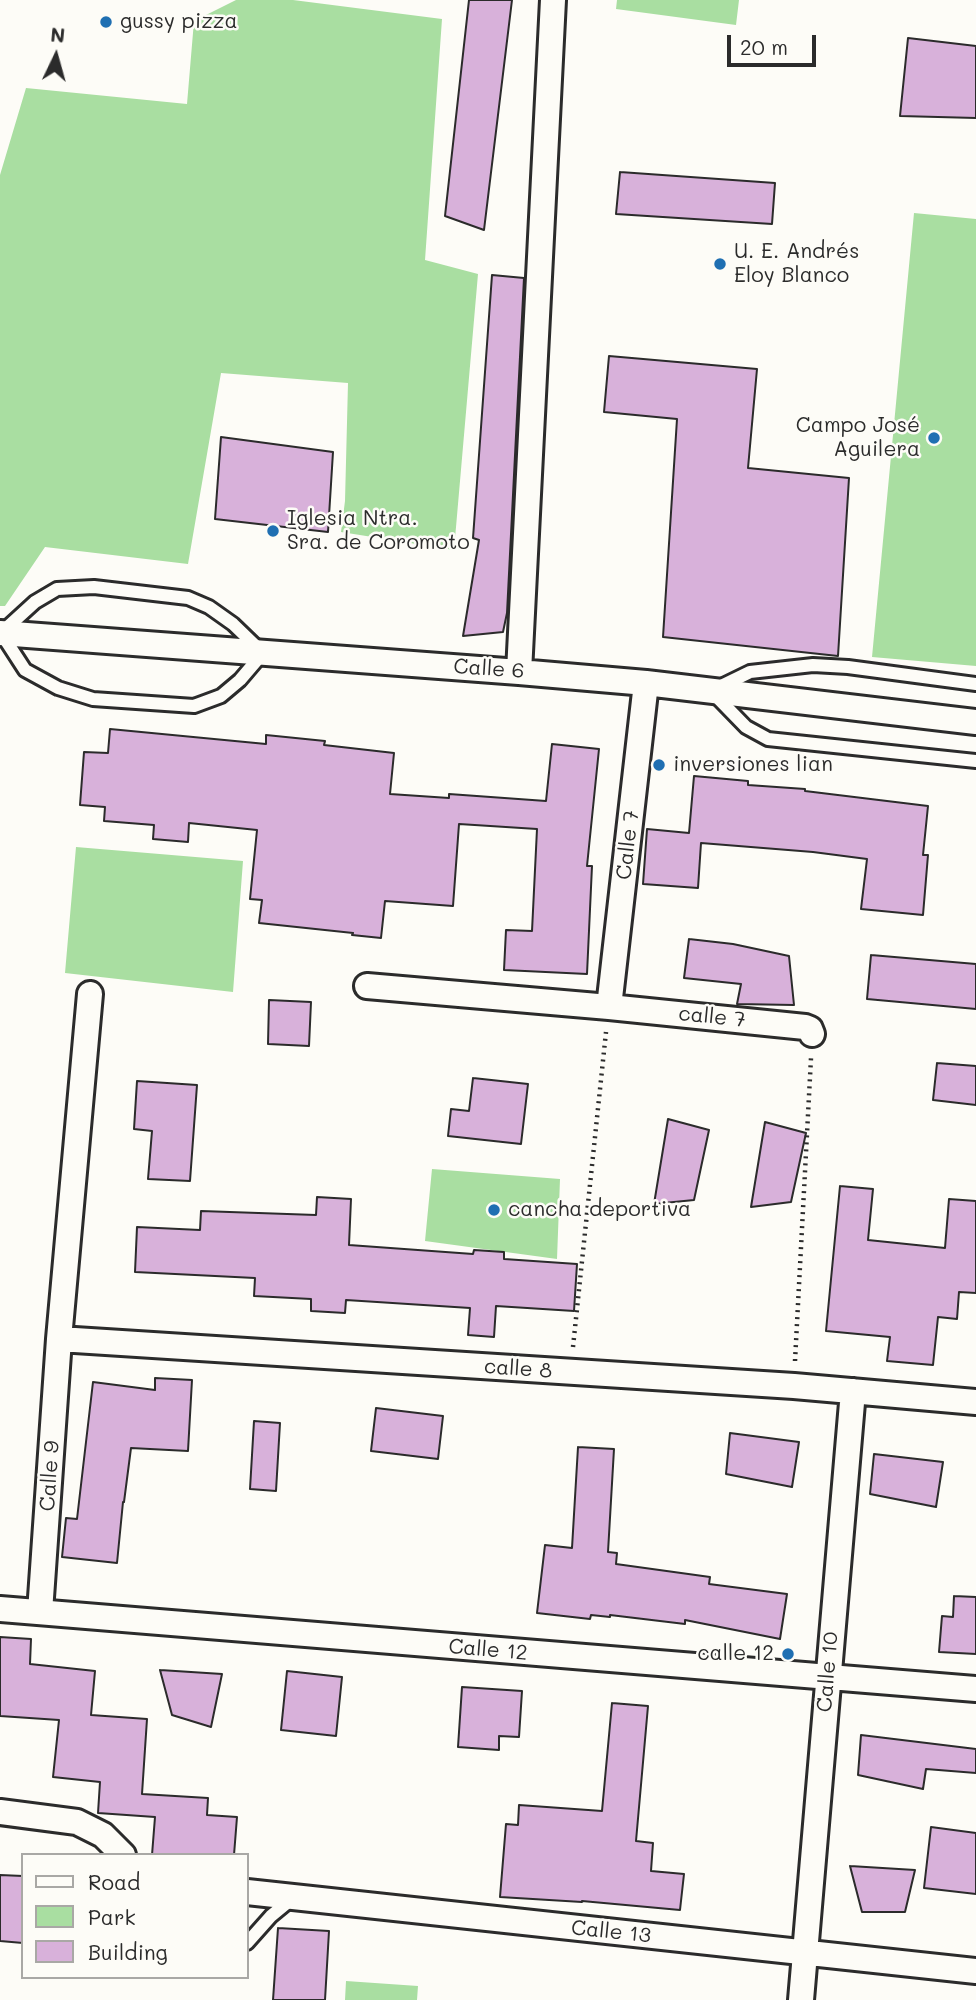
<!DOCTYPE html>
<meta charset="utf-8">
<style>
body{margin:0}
#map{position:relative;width:976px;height:2000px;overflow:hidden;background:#fdfcf7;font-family:Mali,sans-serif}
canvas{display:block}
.legend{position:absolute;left:21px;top:1853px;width:228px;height:126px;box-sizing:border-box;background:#fdfcf7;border:2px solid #a9a8a5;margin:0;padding:9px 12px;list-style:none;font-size:21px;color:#2b2b2b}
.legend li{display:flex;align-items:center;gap:14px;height:35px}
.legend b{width:35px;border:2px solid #a9a8a5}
.north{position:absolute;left:21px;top:21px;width:70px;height:70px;-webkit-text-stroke:5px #fdfcf7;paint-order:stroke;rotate:5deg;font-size:19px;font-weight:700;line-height:28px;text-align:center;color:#2b2b2b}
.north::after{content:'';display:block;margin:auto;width:24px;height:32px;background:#2b2b2b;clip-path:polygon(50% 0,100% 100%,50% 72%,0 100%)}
.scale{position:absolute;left:727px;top:35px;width:89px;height:32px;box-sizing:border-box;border:4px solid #2b2b2b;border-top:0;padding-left:9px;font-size:21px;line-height:24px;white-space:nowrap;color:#2b2b2b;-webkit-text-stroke:5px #fdfcf7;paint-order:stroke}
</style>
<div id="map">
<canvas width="976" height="2000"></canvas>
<ul class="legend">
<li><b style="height:9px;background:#fdfcf7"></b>Road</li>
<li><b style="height:19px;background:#a9dea1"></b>Park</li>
<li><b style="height:19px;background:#d8b1da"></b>Building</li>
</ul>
<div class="north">N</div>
<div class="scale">20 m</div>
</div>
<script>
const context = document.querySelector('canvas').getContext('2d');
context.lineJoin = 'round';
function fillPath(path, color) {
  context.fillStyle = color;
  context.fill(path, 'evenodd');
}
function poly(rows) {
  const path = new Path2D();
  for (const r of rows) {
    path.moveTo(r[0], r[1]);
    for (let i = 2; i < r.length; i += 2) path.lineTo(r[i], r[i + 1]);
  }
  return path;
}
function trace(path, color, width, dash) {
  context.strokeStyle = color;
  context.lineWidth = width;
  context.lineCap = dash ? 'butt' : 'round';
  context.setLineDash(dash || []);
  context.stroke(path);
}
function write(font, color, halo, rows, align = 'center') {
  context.font = font + ' Mali,sans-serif';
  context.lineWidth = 5;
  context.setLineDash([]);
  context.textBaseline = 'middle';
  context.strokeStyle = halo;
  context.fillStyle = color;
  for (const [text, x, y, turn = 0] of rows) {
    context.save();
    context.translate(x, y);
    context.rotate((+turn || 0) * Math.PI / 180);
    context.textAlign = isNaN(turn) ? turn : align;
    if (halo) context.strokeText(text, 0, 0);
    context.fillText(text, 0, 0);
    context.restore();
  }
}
fillPath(poly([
 [236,0,293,0,442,19,425,260,478,274,454,550,341,532,345,501,348,383,221,373,188,564,45,547,5,606,0,606,0,175,26,88,187,104,194,21],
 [617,0,739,0,736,25,616,9],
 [914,213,976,219,976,666,872,657],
 [76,847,243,861,233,992,65,973],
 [432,1169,560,1179,557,1259,425,1241],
 [346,1981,418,1986,417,2000,345,2000]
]), '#a9dea1');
const building = poly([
 [469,0,512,0,484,230,445,216,469,0],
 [908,38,976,46,976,118,900,116,908,38],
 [620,172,775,183,772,224,616,214,620,172],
 [492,275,524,278,507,613,503,632,463,636,479,540,473,538,492,275],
 [609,356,757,369,748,468,849,478,838,656,663,637,677,419,604,412,609,356],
 [221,437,333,452,328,532,215,519,221,437],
 [110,729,266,744,266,735,325,741,324,745,394,753,390,794,449,798,449,794,546,801,552,744,599,749,587,866,592,866,587,974,504,970,506,930,532,931,537,829,459,824,453,906,385,901,381,938,352,935,353,933,259,923,262,900,250,899,257,830,189,823,188,842,153,839,154,825,104,821,105,807,80,805,84,752,108,753,110,729],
 [694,776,748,781,748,785,805,789,805,791,928,806,923,855,928,855,923,915,861,909,867,859,813,852,701,843,698,888,643,884,647,829,689,833,694,776],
 [689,939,733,944,789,956,794,1005,737,1004,741,984,684,978,689,939],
 [871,955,976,964,976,1009,867,999,871,955],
 [269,1000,311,1002,309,1046,268,1044,269,1000],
 [937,1063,976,1066,976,1105,933,1100,937,1063],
 [473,1078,528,1084,521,1144,448,1136,451,1109,469,1111,473,1078],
 [137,1081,197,1085,190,1181,148,1179,152,1131,134,1129,137,1081],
 [668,1119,709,1130,694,1200,654,1204,668,1119],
 [765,1122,806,1133,791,1202,751,1207,765,1122],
 [840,1186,873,1189,868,1240,945,1248,949,1199,976,1201,976,1293,959,1292,957,1319,938,1317,933,1365,887,1361,890,1337,826,1331,840,1186],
 [317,1197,351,1199,349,1245,473,1254,474,1250,504,1252,504,1259,577,1264,574,1311,496,1306,494,1337,468,1335,470,1308,346,1300,345,1313,311,1311,311,1299,254,1296,255,1278,135,1272,137,1227,200,1230,201,1211,316,1215,317,1197],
 [155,1378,192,1380,188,1451,131,1448,124,1502,123,1502,117,1563,62,1557,66,1518,77,1519,93,1382,155,1390,155,1378],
 [376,1408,443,1416,438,1459,371,1451,376,1408],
 [254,1421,280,1423,276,1491,250,1489,254,1421],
 [730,1433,799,1442,792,1487,726,1474,730,1433],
 [578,1447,614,1449,608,1552,617,1553,616,1564,710,1577,709,1584,787,1594,780,1639,685,1620,685,1624,610,1615,610,1617,591,1615,590,1619,537,1613,545,1545,572,1548,578,1447],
 [874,1454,943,1462,936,1507,870,1494,874,1454],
 [954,1596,976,1597,976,1654,939,1652,942,1616,953,1617,954,1596],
 [0,1637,31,1639,30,1664,95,1671,91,1715,147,1719,142,1794,208,1798,207,1815,237,1817,234,1855,152,1855,155,1817,98,1813,100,1782,53,1777,59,1720,0,1716,0,1637],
 [160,1670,222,1674,211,1727,172,1715,160,1670],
 [287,1671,342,1677,336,1736,281,1730,287,1671],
 [462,1687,522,1691,519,1737,499,1736,499,1750,458,1747,462,1687],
 [612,1703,648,1706,636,1841,653,1843,651,1871,684,1874,680,1910,582,1901,582,1902,500,1897,506,1824,518,1825,519,1805,602,1811,612,1703],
 [861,1735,976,1749,976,1773,926,1769,923,1789,858,1775,861,1735],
 [931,1827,976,1833,976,1894,924,1888,931,1827],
 [850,1866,915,1870,905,1912,862,1912,850,1866],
 [0,1875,23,1876,23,1943,0,1941,0,1875],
 [278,1928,329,1931,325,2000,273,2000,278,1928]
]);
fillPath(building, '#d8b1da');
trace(building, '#2b2b2b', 2);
const lane = poly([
 [94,587,188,598,209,607,233,624,263,653,240,680,221,696,194,706,93,699,58,688,25,670,1,633,35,602,57,589,94,587],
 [976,684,848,667,813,665,750,672,711,691,746,727,768,739,976,761],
 [247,1943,271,1916,294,1897]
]);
const street = poly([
 [0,633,519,672,646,683,976,722],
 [519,672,553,0],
 [367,986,609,1007,805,1027,810,1029,812,1034],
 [609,1007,646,683],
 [59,1339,794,1386,976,1402],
 [0,1609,976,1689],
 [40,1612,59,1339,90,994],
 [0,1812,77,1822,103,1835,123,1855],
 [247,1892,976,1971],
 [801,2000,853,1391]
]);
trace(lane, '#2b2b2b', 18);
trace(street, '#2b2b2b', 30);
trace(poly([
 [573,1347,606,1032],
 [795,1361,811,1058]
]), '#2b2b2b', 4.5, [2, 5]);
trace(lane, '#fdfcf7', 12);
trace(street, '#fdfcf7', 24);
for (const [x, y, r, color] of [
 [106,22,7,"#1f6fb2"],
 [720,264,7,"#1f6fb2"],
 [934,438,7,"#1f6fb2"],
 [273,531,7,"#1f6fb2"],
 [659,765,7,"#1f6fb2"],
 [494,1210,7,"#1f6fb2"],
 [788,1654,7,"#1f6fb2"]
]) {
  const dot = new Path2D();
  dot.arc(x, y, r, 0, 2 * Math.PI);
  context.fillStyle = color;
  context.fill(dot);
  trace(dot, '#fdfcf7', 2.5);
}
write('21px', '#2b2b2b', '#fdfcf7', [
 ["gussy pizza",120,22],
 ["U. E. Andrés",734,252],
 ["Eloy Blanco",734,276],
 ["Campo José",920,426,"right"],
 ["Aguilera",920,450,"right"],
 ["Iglesia Ntra.",287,519],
 ["Sra. de Coromoto",287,543],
 ["inversiones lian",673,765],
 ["cancha deportiva",508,1210],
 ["calle 12",774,1654,"right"]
], 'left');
write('21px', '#2b2b2b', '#fdfcf7', [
 ["Calle 6",489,669,4],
 ["Calle 7",628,845,-83],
 ["calle 7",712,1017,6],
 ["calle 8",518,1369,4],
 ["Calle 9",50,1476,-86],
 ["Calle 12",488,1650,5],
 ["Calle 10",828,1672,-85],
 ["Calle 13",611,1932,6]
]);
</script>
